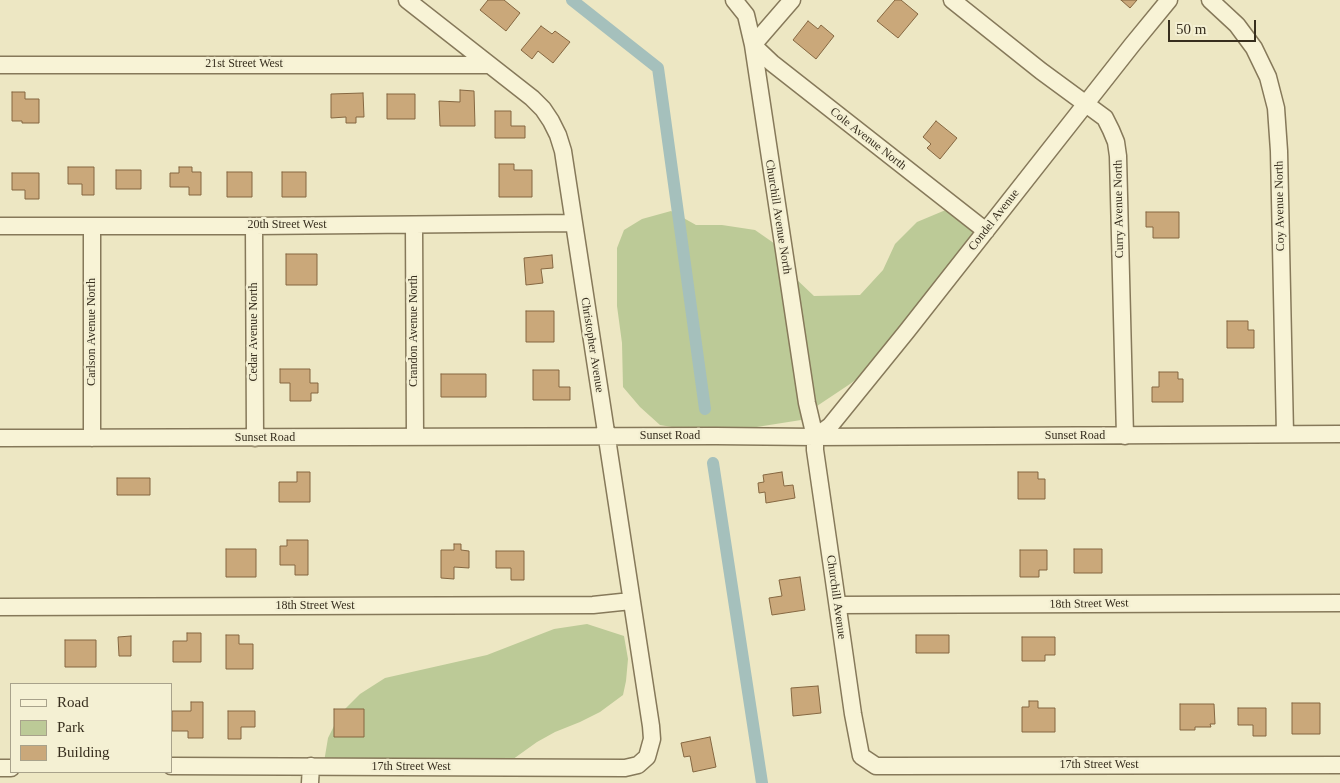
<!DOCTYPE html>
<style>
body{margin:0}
#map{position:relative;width:1340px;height:783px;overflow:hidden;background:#ede7c3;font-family:Georgia,serif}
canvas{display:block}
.legend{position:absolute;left:10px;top:683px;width:162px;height:90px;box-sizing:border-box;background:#f4f0d3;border:1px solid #a8a28b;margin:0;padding:6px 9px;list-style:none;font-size:15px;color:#372e1e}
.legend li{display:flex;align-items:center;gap:10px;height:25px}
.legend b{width:25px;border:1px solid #a8a28b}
.scale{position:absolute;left:1168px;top:20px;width:88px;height:22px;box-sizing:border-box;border:2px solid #372e1e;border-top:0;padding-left:6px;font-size:15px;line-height:18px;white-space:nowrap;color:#372e1e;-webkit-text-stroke:4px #f4f0d3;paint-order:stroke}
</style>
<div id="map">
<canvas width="1340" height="783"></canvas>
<ul class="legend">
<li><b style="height:6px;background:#f8f3d6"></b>Road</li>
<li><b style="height:14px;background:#bcca97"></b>Park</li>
<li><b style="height:14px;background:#caa87a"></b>Building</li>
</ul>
<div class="scale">50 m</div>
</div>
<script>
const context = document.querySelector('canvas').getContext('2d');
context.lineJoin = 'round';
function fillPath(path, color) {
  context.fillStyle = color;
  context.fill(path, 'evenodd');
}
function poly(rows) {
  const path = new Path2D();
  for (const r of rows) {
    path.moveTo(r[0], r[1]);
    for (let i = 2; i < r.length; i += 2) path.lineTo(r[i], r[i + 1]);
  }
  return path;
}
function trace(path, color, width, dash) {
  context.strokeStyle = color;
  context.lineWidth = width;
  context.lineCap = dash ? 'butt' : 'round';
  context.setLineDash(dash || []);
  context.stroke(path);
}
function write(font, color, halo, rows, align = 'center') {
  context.font = font + ' Georgia,serif';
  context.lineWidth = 4.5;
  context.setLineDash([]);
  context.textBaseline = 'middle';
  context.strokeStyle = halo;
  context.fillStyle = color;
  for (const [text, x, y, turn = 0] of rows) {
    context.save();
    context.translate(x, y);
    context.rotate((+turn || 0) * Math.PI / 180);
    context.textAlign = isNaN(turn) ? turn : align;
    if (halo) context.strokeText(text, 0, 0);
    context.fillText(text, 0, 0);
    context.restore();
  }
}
fillPath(poly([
 [948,209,981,231,882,360,850,384,817,406,801,420,725,432,702,432,660,425,640,407,623,387,622,343,617,306,617,248,624,230,642,219,671,211,696,225,722,225,755,230,778,246,794,277,814,296,860,295,883,270,895,244,917,222],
 [587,624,624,636,628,659,626,681,623,695,600,712,580,722,555,732,537,742,509,762,324,762,328,738,340,714,360,694,385,678,487,655,554,629]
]), '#bcca97');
trace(poly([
 [572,0,658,68,705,409],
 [713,463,762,783]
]), '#a5c0bc', 12);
const building = poly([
 [488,0,504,0,520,13,506,31,480,10,488,0],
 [895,0,901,0,918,14,898,38,877,21,895,0],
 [1121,0,1137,0,1130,8,1121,0],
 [808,21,818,29,821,25,834,36,816,59,793,40,808,21],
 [541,26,552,34,555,31,570,42,553,63,538,51,532,59,521,50,541,26],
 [460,90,474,91,475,126,440,126,439,101,460,102,460,90],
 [12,92,25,92,25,99,39,99,39,123,22,123,22,121,12,121,12,92],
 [363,93,364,117,356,117,356,123,346,123,346,117,331,118,331,94,363,93],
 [387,94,415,94,415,119,387,119,387,94],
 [495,111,511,111,511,126,525,126,525,138,495,138,495,111],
 [936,121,957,138,940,159,927,148,931,144,923,137,936,121],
 [499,164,514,164,514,170,532,170,532,197,499,197,499,164],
 [68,167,94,167,94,195,82,195,82,184,68,184,68,167],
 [179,167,192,167,192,172,201,172,201,195,189,195,189,187,170,187,170,173,179,173,179,167],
 [116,170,141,170,141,189,116,189,116,170],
 [227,172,252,172,252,197,227,197,227,172],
 [282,172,306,172,306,197,282,197,282,172],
 [12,173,39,173,39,199,25,199,25,190,12,190,12,173],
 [1146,212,1179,212,1179,238,1153,238,1153,227,1146,227,1146,212],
 [286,254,317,254,317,285,286,285,286,254],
 [552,255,553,268,541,269,543,283,526,285,524,258,552,255],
 [526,311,554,311,554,342,526,342,526,311],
 [1227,321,1248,321,1248,330,1254,330,1254,348,1227,348,1227,321],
 [280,369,310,369,310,383,318,383,318,393,311,393,311,401,290,401,290,383,280,383,280,369],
 [533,370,559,370,559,387,570,387,570,400,533,400,533,370],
 [1159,372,1178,372,1178,379,1183,379,1183,402,1152,402,1152,387,1159,387,1159,372],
 [441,374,486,374,486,397,441,397,441,374],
 [297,472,310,472,310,502,279,502,279,482,297,482,297,472],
 [782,472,784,486,793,485,795,498,766,503,765,492,759,493,758,483,764,482,763,475,782,472],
 [1018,472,1038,472,1038,479,1045,479,1045,499,1018,499,1018,472],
 [117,478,150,478,150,495,117,495,117,478],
 [287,540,308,540,308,575,295,575,295,565,280,565,280,546,287,546,287,540],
 [454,544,461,544,461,550,469,551,469,568,454,567,454,579,441,578,441,550,454,550,454,544],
 [226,549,256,549,256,577,226,577,226,549],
 [1074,549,1102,549,1102,573,1074,573,1074,549],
 [1020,550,1047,550,1047,570,1039,570,1039,577,1020,577,1020,550],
 [496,551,524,551,524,580,511,580,511,568,496,568,496,551],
 [800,577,805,610,772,615,769,598,782,596,779,580,800,577],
 [187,633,201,633,201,662,173,662,173,641,187,641,187,633],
 [226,635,239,635,239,644,253,644,253,669,226,669,226,635],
 [916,635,949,635,949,653,916,653,916,635],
 [131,636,131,656,119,656,118,637,131,636],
 [1022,637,1055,637,1055,655,1045,655,1045,661,1022,661,1022,637],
 [65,640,96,640,96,667,65,667,65,640],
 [818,686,821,713,793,716,791,688,818,686],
 [1029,701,1038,701,1038,708,1055,708,1055,732,1022,732,1022,707,1029,707,1029,701],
 [191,702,203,702,203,738,188,738,188,731,172,731,172,711,191,711,191,702],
 [1292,703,1320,703,1320,734,1292,734,1292,703],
 [1180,704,1214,704,1215,724,1210,724,1211,727,1195,727,1195,730,1180,730,1180,704],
 [1238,708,1266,708,1266,736,1253,736,1253,725,1238,725,1238,708],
 [334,709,364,709,364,737,334,737,334,709],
 [228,711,255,711,255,727,241,727,241,739,228,739,228,711],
 [710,737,716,767,693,772,690,756,684,757,681,743,710,737]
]);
fillPath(building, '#caa87a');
trace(building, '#856741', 1);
const minor = poly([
 [734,0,746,15,753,45,807,403,815,437,815,450,834,581,853,714,861,756,876,766,897,766,1340,765],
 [792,0,753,45,772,63,986,231],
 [952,0,1041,71,1105,118,1111,130,1116,142,1118,156,1125,436],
 [1210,0,1237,25,1254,48,1268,77,1276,108,1279,151,1285,434],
 [0,65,489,65],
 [414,225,415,437],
 [0,226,254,226,574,223],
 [92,226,92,438],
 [254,226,255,438],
 [815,437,830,426,907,331,1132,45,1169,0],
 [0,438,716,436,815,437,1340,434],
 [838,605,1340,603],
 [0,607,593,605,631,601],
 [171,766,625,768,638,765,647,757,652,739,651,726,563,151,558,135,551,121,543,109,532,98,407,0],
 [0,768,11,768],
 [310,783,311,766]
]);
trace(minor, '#86795a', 19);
trace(minor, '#f8f3d6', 16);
write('12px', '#372e1e', '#f4f0d3', [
 ["21st Street West",244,64],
 ["Cole Avenue North",868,139,38],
 ["Coy Avenue North",1280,206,-91],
 ["Curry Avenue North",1119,209,-91],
 ["Churchill Avenue North",778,217,81],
 ["Condel Avenue",994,220,-52],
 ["20th Street West",287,225],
 ["Crandon Avenue North",414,331,-90],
 ["Carlson Avenue North",92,332,-90],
 ["Cedar Avenue North",254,332,-90],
 ["Christopher Avenue",592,345,81],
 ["Sunset Road",670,436],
 ["Sunset Road",1075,436],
 ["Sunset Road",265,438],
 ["Churchill Avenue",836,597,82],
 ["18th Street West",1089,604,-1],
 ["18th Street West",315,606],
 ["17th Street West",1099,765],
 ["17th Street West",411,767]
]);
</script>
